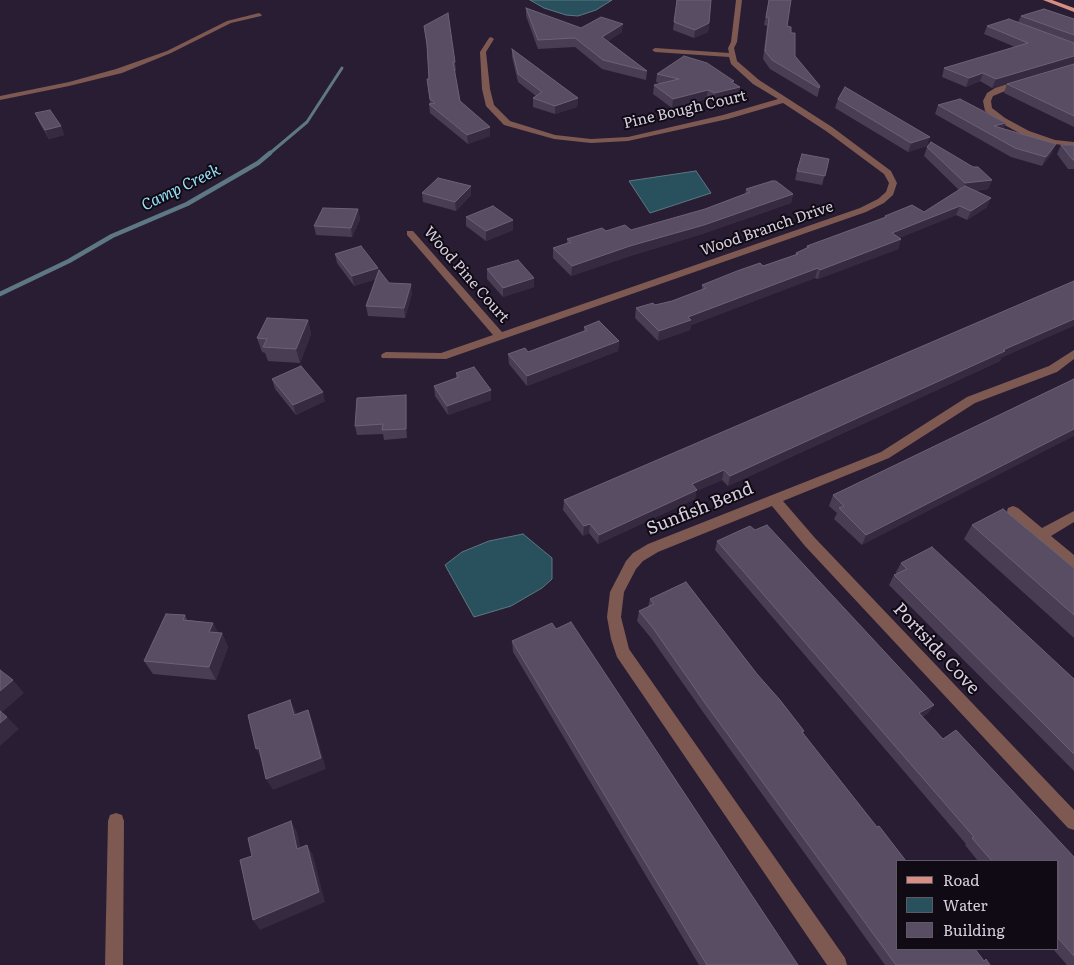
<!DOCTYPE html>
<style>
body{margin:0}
#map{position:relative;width:1074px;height:965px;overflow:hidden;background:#291d33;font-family:Literata,serif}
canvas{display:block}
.legend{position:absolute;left:896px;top:860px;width:162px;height:90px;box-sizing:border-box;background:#0f0a13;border:1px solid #5f5965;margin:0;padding:6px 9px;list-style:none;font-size:15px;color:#d8d0df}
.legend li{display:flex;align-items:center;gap:10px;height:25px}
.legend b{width:25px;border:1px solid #5f5965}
</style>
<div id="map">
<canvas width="1074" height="965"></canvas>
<ul class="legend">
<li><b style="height:6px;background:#d88f81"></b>Road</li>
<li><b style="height:14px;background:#29515d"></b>Water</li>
<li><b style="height:14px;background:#584d62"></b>Building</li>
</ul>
</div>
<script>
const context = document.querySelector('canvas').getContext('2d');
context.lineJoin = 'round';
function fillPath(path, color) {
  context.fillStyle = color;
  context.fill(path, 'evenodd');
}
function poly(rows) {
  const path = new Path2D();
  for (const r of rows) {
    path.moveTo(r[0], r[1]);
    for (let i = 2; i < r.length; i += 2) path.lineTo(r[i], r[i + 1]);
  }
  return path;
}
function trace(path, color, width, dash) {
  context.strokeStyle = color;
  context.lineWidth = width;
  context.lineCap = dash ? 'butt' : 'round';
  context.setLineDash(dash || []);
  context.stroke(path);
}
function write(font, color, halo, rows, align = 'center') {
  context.font = font + ' Literata,serif';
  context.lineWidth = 4;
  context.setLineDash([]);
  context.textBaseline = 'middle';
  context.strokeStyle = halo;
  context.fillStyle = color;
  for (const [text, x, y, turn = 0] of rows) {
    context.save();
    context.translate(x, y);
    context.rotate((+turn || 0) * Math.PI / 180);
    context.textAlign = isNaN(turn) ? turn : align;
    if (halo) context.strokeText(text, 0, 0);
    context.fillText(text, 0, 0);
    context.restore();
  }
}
const water = poly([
 [530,0,612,0,596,10,578,16,566,15,544,8,530,0],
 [696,171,711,193,650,213,629,181,696,171],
 [523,534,552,558,552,579,542,588,511,606,474,617,445,565,462,552,489,541,523,534]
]);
fillPath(water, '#29515d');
trace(water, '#5e7784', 1);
trace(poly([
 [269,154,307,122,342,68]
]), '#5e7784', 3);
trace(poly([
 [0,294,69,261,112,236,187,204,258,163,270,153]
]), '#5e7784', 4.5);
fillPath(poly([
 [736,0,742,0,737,42,734,48,737,61,759,80,832,127,891,171,897,183,893,195,884,203,866,212,446,359,382,358,381,356,382,354,386,352,441,353,493,335,407,235,407,231,413,231,502,332,860,208,878,199,886,192,889,183,884,174,826,131,783,103,728,119,628,141,591,143,554,139,504,125,486,106,482,89,480,52,489,38,491,37,494,39,486,52,490,89,494,105,510,121,555,135,591,139,628,137,723,115,778,99,753,84,731,64,729,57,655,52,652,50,655,48,729,53,728,48,731,42,736,0],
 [259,13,262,15,261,16,231,23,171,53,122,73,69,86,0,100,0,96,69,82,116,69,167,51,227,21,259,13],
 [1020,80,1027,82,993,96,991,101,992,108,1005,118,1029,131,1055,140,1074,142,1074,146,1054,144,1023,135,999,122,985,111,983,101,987,93,995,88,1020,80],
 [1074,350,1074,359,1057,372,975,403,889,458,783,501,815,538,1074,810,1074,830,1068,828,805,546,772,506,658,552,643,561,636,569,624,592,621,617,629,649,845,958,847,965,827,965,617,657,611,639,607,617,610,592,626,561,633,553,648,544,881,452,967,397,1049,366,1074,350],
 [1013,506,1018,508,1042,528,1074,511,1074,522,1051,536,1074,555,1074,568,1069,567,1008,514,1007,511,1008,508,1013,506],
 [116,813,122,815,124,821,123,965,105,965,108,821,110,815,116,813]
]), '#7d5952');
fillPath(poly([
 [1043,0,1052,0,1074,8,1074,12,1043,0]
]), '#d88f81');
fillPath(poly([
 [677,0,709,23,708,32,694,38,673,30],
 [769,0,787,26,791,33,795,56,820,86,818,95,817,97,770,69,763,59,767,26,764,25],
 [526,8,581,28,622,32,608,41,647,71,646,80,602,69,575,47,538,49,526,16],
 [1021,16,1074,19,1074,127,1004,93,1007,84,1068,66,992,88,980,81,966,87,942,77,944,68,1015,47,984,34,987,26,1018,22],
 [424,26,455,62,456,71,454,71,460,101,490,127,490,136,468,144,430,113,429,104,430,104,427,79,429,79,427,49],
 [512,49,578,98,577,107,555,114,533,107,533,98,536,96,518,82,512,57],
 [657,74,734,81,734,83,740,87,739,96,714,102,706,99,672,108,653,94,654,85,661,84,656,82],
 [838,99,927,146,908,152,835,108],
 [938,105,1006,123,1003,129,1052,153,1042,166,1011,157,935,114],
 [35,113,61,126,64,135,49,139,39,122],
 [1061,145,1074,145,1074,169,1068,169,1057,154],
 [927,147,992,180,988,189,975,191,987,207,967,220,956,215,899,238,901,239,898,249,818,279,815,278,691,325,690,330,658,341,635,318,636,308,655,305,672,301,702,290,702,285,763,266,795,255,796,253,806,248,807,246,884,218,885,216,924,212,959,190,924,156],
 [829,159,822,185,795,180,797,171],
 [746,189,793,194,791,203,702,234,630,256,571,276,553,258,553,248,567,244,567,239,606,231,631,230,705,209,745,194],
 [422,193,471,195,456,211,423,202],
 [358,209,360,219,352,237,316,235,314,226],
 [466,217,513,220,513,230,486,241,466,226],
 [335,254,378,268,378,271,389,283,412,293,405,318,368,316,366,306,376,279,354,286,337,263],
 [487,269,534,287,503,297,487,279],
 [308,320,311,334,300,363,268,361,265,353,262,352,257,338],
 [584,327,619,341,618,351,527,386,509,364,508,354,528,352,584,331],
 [1001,358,1000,361,728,486,722,480,696,491,695,499,598,544,589,533,583,536,563,510,564,500],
 [456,373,491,390,491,400,448,415,435,396,434,386,456,378],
 [272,379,325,401,296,415,275,389],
 [1074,379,862,545,834,519,837,513,829,506,833,495],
 [406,395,407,405,407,438,384,440,383,434,357,435,355,426],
 [972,525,1074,568,1074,638,964,539],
 [717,541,934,705,928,713,922,717,943,739,1074,857,1074,965,1067,965,1053,949,1058,949,1058,861,978,861,965,845,966,844,715,550],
 [901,563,1074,679,1074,771,889,585,894,575,897,574,896,572],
 [650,599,757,674,804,731,803,733,898,861,984,961,990,965,885,965,703,712,651,638,637,621,639,611,648,607],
 [185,615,187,620,213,623,218,633,222,633,228,647,216,680,153,674,144,661],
 [512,641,798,965,699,965,513,652]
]), '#493d54');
fillPath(poly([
 [709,23,708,32,694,38,695,30],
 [623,24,622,32,602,45,602,37],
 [1074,56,1074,64,992,88,996,79],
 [983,73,980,81,966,87,969,78],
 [734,81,733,89,740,87,739,96,714,102,715,93,731,82],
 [708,90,706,99,672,108,673,99],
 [578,98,577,107,555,114,555,106],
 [1006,123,1002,131,994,126],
 [61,126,64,135,49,139,45,130],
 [490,127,490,136,468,144,467,135],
 [930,137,927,146,908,152,911,143],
 [1056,144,1052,153,1042,166,1046,157],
 [992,180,988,189,962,192,965,183],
 [471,186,471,195,456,211,455,202],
 [793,194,791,203,702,234,630,256,571,276,572,266,630,246],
 [991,198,987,207,967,220,971,211],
 [960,206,956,215,889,242,892,233],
 [358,209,360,219,352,237,351,228],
 [513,220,513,230,486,241,486,231],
 [901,239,898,249,818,279,820,270],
 [378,268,379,278,354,286,352,276],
 [818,268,815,278,691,325,690,330,658,341,659,331,688,317],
 [534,278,534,287,503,297,503,288],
 [411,284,412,293,405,318,404,308],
 [1074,319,1074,326,1001,358,1000,361,728,486,730,476,1003,350],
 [308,320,311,334,300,363,296,349],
 [619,341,618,351,527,386,527,376],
 [491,390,491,400,448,415,447,406],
 [323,392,325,401,296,415,293,405],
 [406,395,407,405,407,438,406,429],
 [1074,429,1074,436,862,545,866,535],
 [724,470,722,480,696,491,695,499,598,544,599,535,692,484],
 [590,524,589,533,583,536,584,526],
 [213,623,220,636,209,632],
 [222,633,228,647,216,680,209,667],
 [13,680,24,693,0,714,0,691],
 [290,700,296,712,299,728,294,715],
 [934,705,928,713,914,722,919,713],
 [308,710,313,723,326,769,273,790,266,779],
 [7,717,19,729,0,746,0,723],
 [259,748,262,761,256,749],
 [291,821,297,832,303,859,297,849],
 [307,845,313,855,325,902,260,930,253,920]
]), '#362a40');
const building = poly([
 [677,0,711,0,709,23,695,30,674,22,677,0],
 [769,0,791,0,787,26,791,27,791,33,795,33,795,56,820,86,819,88,772,60,765,51,769,18,766,17,769,0],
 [526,8,581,28,601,17,623,24,602,37,647,71,603,60,575,38,538,40,526,8],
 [1044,9,1074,19,1074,35,1021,16,1044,9],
 [448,13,455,62,453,62,460,101,490,127,467,135,429,104,435,103,430,99,427,79,429,79,427,44,424,26,448,13],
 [1009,19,1074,43,1074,56,996,79,983,73,969,78,944,68,1028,43,987,26,1009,19],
 [512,49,578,98,555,106,533,98,542,92,518,74,512,49],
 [684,56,707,63,734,81,731,82,740,87,715,93,708,90,673,99,654,85,679,79,657,74,684,56],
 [1074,64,1074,116,1007,84,1074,64],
 [845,87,930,137,911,143,838,99,845,87],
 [960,99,1006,123,994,126,1056,144,1046,157,1015,148,938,105,960,99],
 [50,110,61,126,45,130,35,113,50,110],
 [931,142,973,167,978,167,992,180,965,183,927,147,931,142],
 [1061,145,1074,145,1074,160,1073,160,1061,145],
 [802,154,829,159,825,176,797,171,802,154],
 [438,178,471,186,455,202,422,193,438,178],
 [772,181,776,181,793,194,704,225,630,246,572,266,553,248,571,242,567,239,602,228,606,231,625,225,631,230,705,209,750,192,746,189,772,181],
 [965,186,991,198,971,211,960,206,892,233,901,239,820,270,818,268,688,317,691,320,659,331,636,308,653,303,655,305,672,301,706,288,702,285,737,271,760,263,763,266,798,254,796,253,809,247,807,246,886,217,885,216,912,205,924,212,965,186],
 [493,206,513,220,486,231,466,217,493,206],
 [323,208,358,209,351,228,314,226,323,208],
 [361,246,378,268,352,276,335,254,361,246],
 [518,260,534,278,503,288,487,269,518,260],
 [379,270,389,283,411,284,404,308,366,306,379,270],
 [1074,281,1074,319,1003,350,1005,351,730,476,724,470,692,484,697,490,599,535,590,524,584,526,564,500,1074,281],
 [267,318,308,320,296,349,263,347,267,339,257,338,267,318],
 [599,321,619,341,527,376,508,354,525,348,528,352,587,330,584,327,599,321],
 [301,366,323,392,293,405,272,379,301,366],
 [474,367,491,390,447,406,434,386,459,377,456,373,474,367],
 [1074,379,1074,429,866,535,839,508,844,506,833,495,1074,379],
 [406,395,406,429,382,430,383,424,355,426,357,398,406,395],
 [1003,509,1074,568,1074,615,972,525,1003,509],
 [767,525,934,705,919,713,943,739,956,730,1074,857,1074,956,1058,938,1058,861,992,861,972,838,974,837,717,541,750,526,755,530,767,525],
 [932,547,1074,679,1074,754,894,575,907,569,901,563,932,547],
 [686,582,757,674,780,700,804,731,802,732,877,827,879,826,906,861,898,861,898,949,975,949,984,961,986,959,990,965,896,965,705,703,653,628,639,611,654,604,650,599,686,582],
 [166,614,185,615,183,620,213,623,209,632,222,633,209,667,144,661,166,614],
 [571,622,798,965,707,965,512,641,552,623,556,629,571,622],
 [0,670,13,680,0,691,0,670],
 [290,700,294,715,308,710,321,758,266,779,259,748,256,749,248,715,290,700],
 [0,711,7,717,0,723,0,711],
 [291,821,297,849,307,845,319,892,253,920,240,860,252,856,248,838,291,821]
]);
fillPath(building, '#584d62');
trace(building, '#6c6176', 1);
write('15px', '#d8d0df', '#0f0a13', [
 ["Pine Bough Court",685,110,-13],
 ["Wood Branch Drive",767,229,-19],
 ["Wood Pine Court",466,275,49]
]);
write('italic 16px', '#97dff7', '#0f0a13', [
 ["Camp Creek",181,188,-26]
]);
write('18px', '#d8d0df', '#0f0a13', [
 ["Sunfish Bend",700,509,-22],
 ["Portside Cove",936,649,47]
]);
</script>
